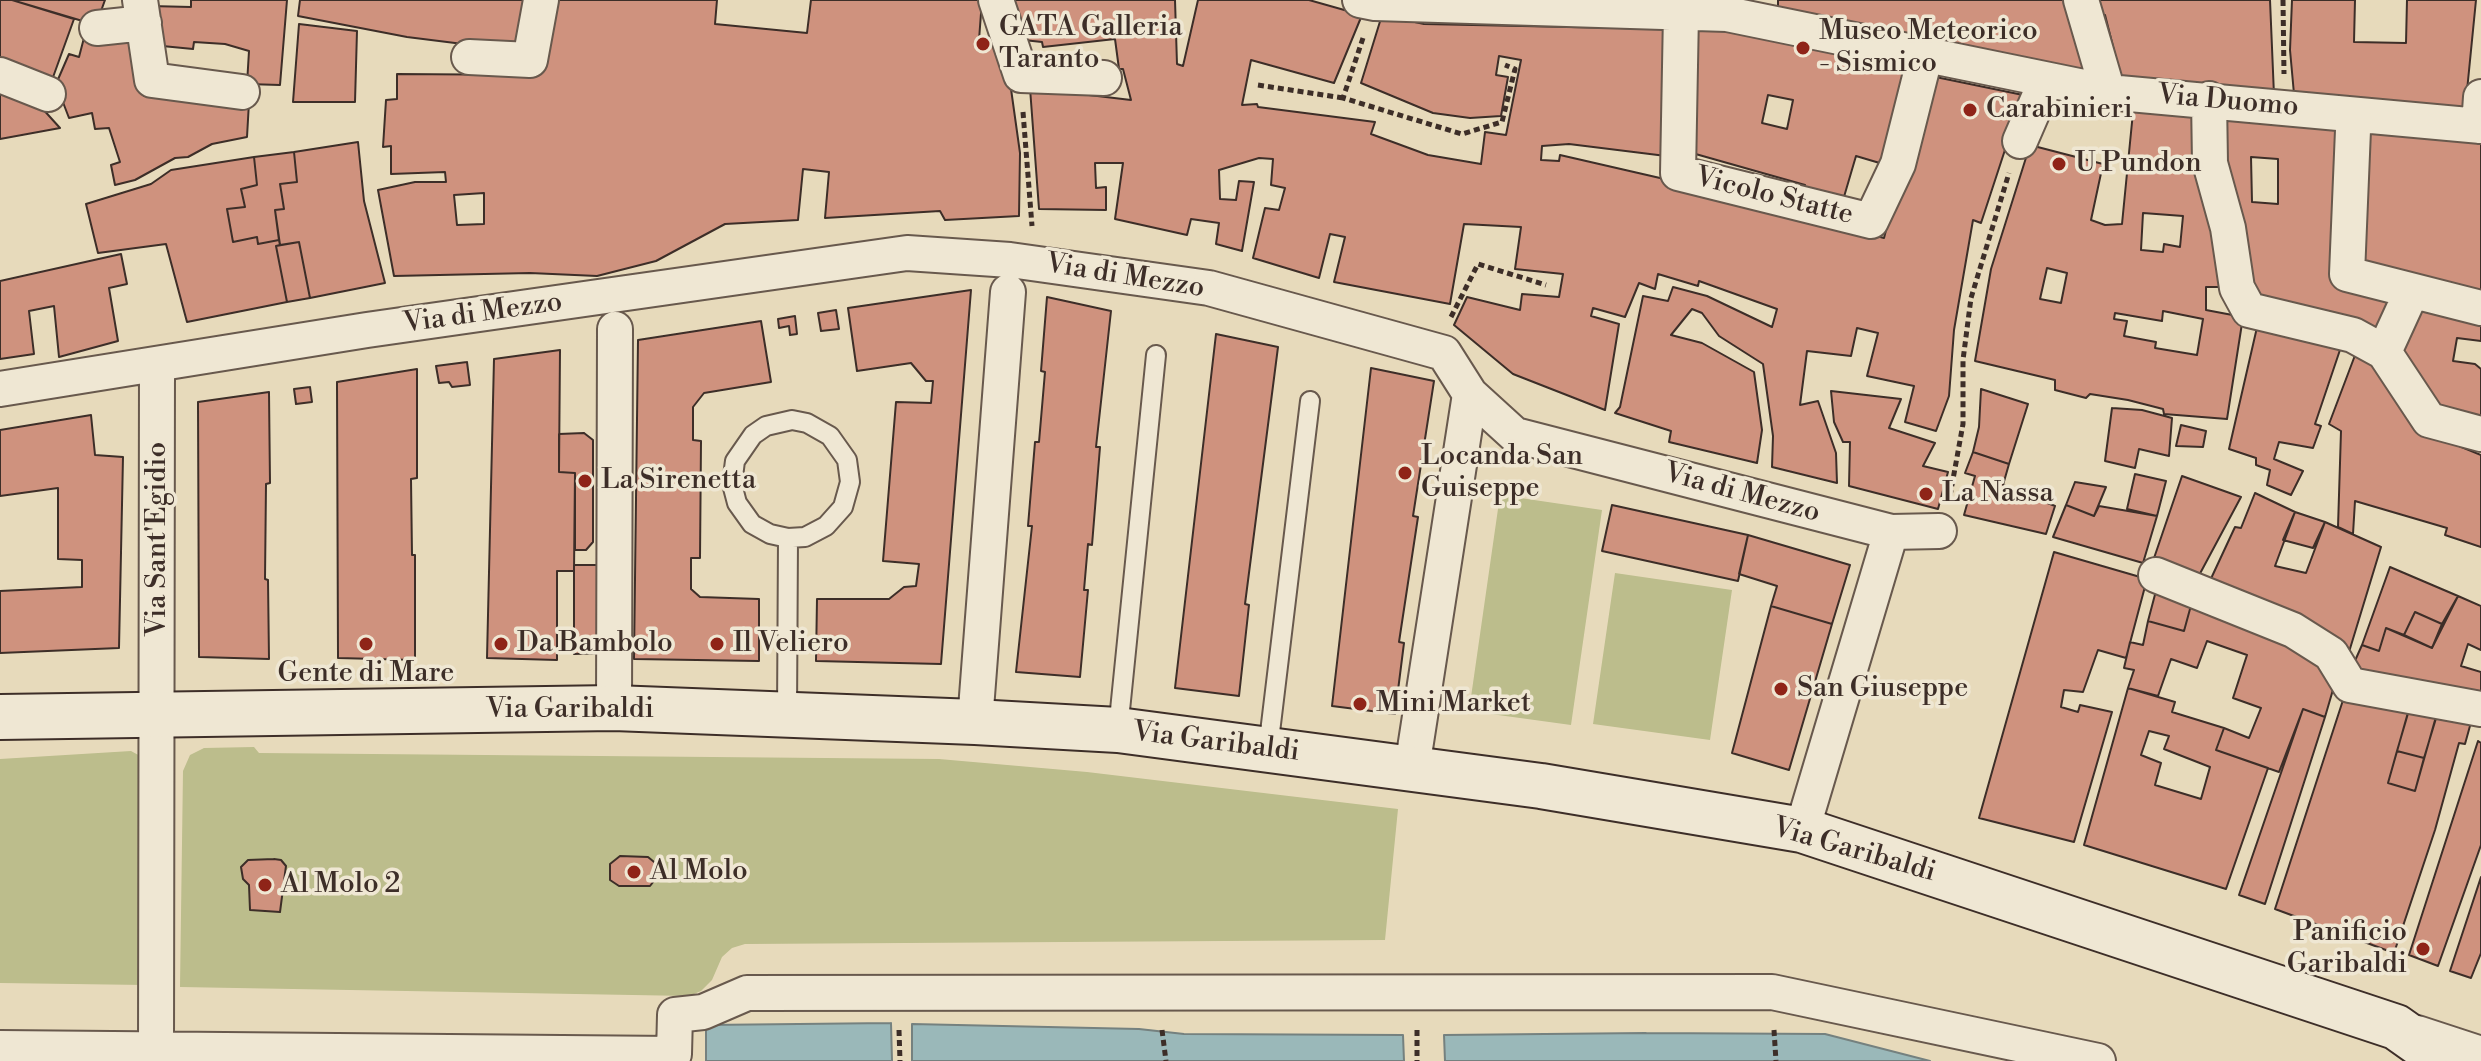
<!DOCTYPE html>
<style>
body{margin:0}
canvas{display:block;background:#e7dabb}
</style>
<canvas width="2481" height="1061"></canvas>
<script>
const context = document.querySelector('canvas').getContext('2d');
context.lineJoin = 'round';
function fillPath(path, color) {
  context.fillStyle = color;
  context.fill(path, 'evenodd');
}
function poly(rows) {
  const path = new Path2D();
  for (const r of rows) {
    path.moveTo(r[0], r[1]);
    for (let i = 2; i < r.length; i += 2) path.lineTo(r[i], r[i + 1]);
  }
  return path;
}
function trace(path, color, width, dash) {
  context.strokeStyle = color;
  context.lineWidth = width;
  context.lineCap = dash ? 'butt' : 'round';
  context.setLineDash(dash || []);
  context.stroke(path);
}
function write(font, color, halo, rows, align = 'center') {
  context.font = font + ' "Libre Bodoni",serif';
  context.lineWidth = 7;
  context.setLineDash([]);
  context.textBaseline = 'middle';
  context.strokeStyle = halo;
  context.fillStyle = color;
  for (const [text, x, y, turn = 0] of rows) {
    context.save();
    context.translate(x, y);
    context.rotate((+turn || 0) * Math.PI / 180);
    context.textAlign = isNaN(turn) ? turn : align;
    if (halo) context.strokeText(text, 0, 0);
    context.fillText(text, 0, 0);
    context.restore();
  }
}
fillPath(poly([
 [1500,495,1602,510,1571,725,1469,711],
 [1615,573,1732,590,1710,740,1593,724],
 [254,747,259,753,939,759,1087,772,1398,809,1385,940,745,944,732,948,722,957,712,980,701,991,689,996,180,987,183,771,190,755,204,748],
 [131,751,142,757,145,985,0,983,0,759]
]), '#bcbd8c');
const water = poly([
 [891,1023,892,1061,706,1061,706,1025,891,1023],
 [912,1024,1139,1029,1184,1034,1403,1035,1404,1061,912,1061,912,1024],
 [1646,1033,1825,1034,1930,1061,1445,1061,1444,1035,1646,1033]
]);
fillPath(water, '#9ab8b9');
trace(water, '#75817f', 2);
const building = poly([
 [0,0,12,0,74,19,52,80,0,65,0,0],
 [12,0,105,0,96,25,12,0],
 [191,0,287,0,280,85,247,84,249,51,225,44,194,42,193,49,152,45,150,6,191,7,191,0],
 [300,0,527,0,519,51,407,37,298,16,300,0],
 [552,0,717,0,715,24,807,33,811,0,982,0,979,40,1004,39,1020,153,1019,216,945,220,940,211,825,218,829,172,803,169,798,220,725,224,656,261,597,276,530,273,394,276,378,190,415,182,446,182,445,172,391,174,391,146,383,147,386,100,397,99,397,74,538,75,552,0],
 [484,193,484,224,457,225,454,195,484,193],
 [1003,0,1175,0,1177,64,1183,66,1198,0,1309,0,1362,15,1334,83,1251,60,1242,105,1257,104,1258,107,1375,122,1371,134,1428,155,1481,164,1485,132,1506,135,1521,60,1499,56,1496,75,1508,77,1501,116,1470,118,1433,113,1361,83,1382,15,1424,24,1669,29,1666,156,1569,144,1542,146,1541,160,1559,161,1560,155,1660,178,1884,238,1926,75,2023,95,1981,223,1973,220,1954,330,1949,396,1936,431,1905,422,1914,386,1867,376,1878,333,1857,328,1851,356,1807,351,1800,405,1818,401,1836,453,1837,483,1772,467,1773,436,1763,364,1719,336,1702,313,1692,309,1671,335,1702,343,1754,372,1762,430,1757,463,1669,442,1671,431,1615,413,1620,407,1643,296,1668,301,1673,287,1707,296,1772,327,1777,309,1699,281,1698,286,1658,274,1655,289,1639,283,1625,317,1593,308,1591,316,1619,324,1605,410,1513,374,1454,325,1467,297,1520,310,1522,294,1559,297,1563,274,1515,269,1521,227,1464,224,1450,304,1334,282,1345,237,1330,234,1319,278,1253,258,1265,208,1279,210,1285,188,1271,185,1273,159,1259,158,1219,170,1220,199,1236,200,1239,181,1254,182,1242,251,1216,244,1219,223,1191,219,1187,235,1115,219,1123,163,1095,163,1096,188,1106,187,1106,210,1039,209,1030,88,1131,100,1123,69,1119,69,1115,39,1043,47,1042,42,1014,39,1003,0],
 [1778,0,2070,0,2088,75,1778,13,1778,0],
 [2095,0,2270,0,2274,95,2121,78,2105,15,2098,17,2095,0],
 [2292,0,2355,0,2354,42,2406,43,2407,0,2476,0,2465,111,2294,94,2290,50,2292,0],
 [299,24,357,31,355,102,293,102,299,24],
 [1694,27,1795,38,1915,72,1883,164,1856,156,1841,207,1802,197,1805,185,1685,151,1694,27],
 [1768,95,1793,100,1787,129,1762,123,1768,95],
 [132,31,144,96,249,102,247,137,212,144,188,157,175,158,135,180,115,185,111,165,120,162,109,128,95,129,92,113,69,118,56,84,69,54,79,57,85,34,132,31],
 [0,83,41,107,60,128,0,139,0,83],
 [2134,102,2197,109,2225,287,2206,287,2206,310,2243,317,2227,419,2164,414,2163,409,2128,400,2090,394,2086,398,2055,390,2055,380,1975,361,1991,269,2030,145,2103,164,2091,220,2105,225,2122,224,2134,102],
 [2143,213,2183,216,2180,247,2164,244,2163,252,2141,250,2143,213],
 [2047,268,2067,273,2061,303,2040,299,2047,268],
 [2163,311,2203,319,2197,355,2155,348,2156,342,2124,336,2127,321,2114,319,2115,313,2162,321,2163,311],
 [2220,115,2346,127,2338,278,2397,299,2380,333,2251,298,2220,161,2220,115],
 [2251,157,2278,159,2278,204,2252,202,2251,157],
 [2361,130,2419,132,2481,143,2481,302,2359,267,2361,130],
 [358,142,364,201,385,283,310,298,299,242,280,245,275,210,284,209,280,184,297,182,294,152,358,142],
 [294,152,297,182,280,184,284,209,275,210,279,240,258,244,257,237,233,242,227,209,245,207,241,189,257,185,254,157,294,152],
 [254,157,257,185,241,189,245,207,227,209,233,242,257,237,258,244,279,240,280,245,276,246,287,302,187,322,166,244,98,253,86,204,151,184,171,170,254,157],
 [299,242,310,298,287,302,276,246,299,242],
 [121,254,127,284,109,288,118,341,59,357,54,306,29,311,34,354,0,359,0,281,121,254],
 [971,290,941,664,816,661,817,599,889,599,904,587,916,586,919,564,883,561,896,402,931,403,933,381,926,381,911,363,857,371,848,308,971,290],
 [1047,297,1111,311,1096,447,1100,447,1092,545,1088,544,1084,590,1088,590,1080,677,1016,672,1032,526,1028,526,1035,442,1039,442,1045,372,1041,371,1047,297],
 [2421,300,2481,315,2481,341,2457,338,2453,361,2475,364,2481,369,2481,426,2432,410,2397,360,2421,300],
 [836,310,839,329,821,331,818,313,836,310],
 [795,316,797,334,790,335,789,326,779,328,778,319,795,316],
 [761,321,771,382,704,393,693,407,693,440,701,441,700,558,691,558,691,589,700,597,759,599,759,661,634,659,638,340,761,321],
 [2258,323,2342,344,2315,424,2321,426,2313,448,2279,442,2274,459,2303,471,2291,495,2267,485,2270,470,2256,465,2256,458,2229,449,2258,323],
 [1216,334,1278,347,1245,604,1249,605,1239,696,1175,688,1216,334],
 [560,350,559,472,575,473,574,571,557,571,557,660,487,658,494,359,560,350],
 [2357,350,2381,360,2415,428,2481,455,2481,547,2445,535,2447,528,2355,501,2353,534,2338,527,2341,431,2329,424,2357,350],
 [467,362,470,385,452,387,449,382,439,383,436,366,467,362],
 [1371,368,1434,381,1413,516,1418,517,1399,642,1404,643,1395,714,1332,706,1371,368],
 [417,369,417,478,411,479,412,555,415,555,415,660,338,658,337,382,417,369],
 [310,387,312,402,296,404,294,389,310,387],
 [1981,389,2028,404,2009,464,1973,452,1979,427,1981,389],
 [1831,391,1901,399,1889,428,1935,443,1923,466,1948,472,1938,509,1849,486,1850,442,1843,442,1834,422,1831,391],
 [269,392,270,483,266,484,265,579,268,580,269,659,199,657,198,402,269,392],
 [2112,408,2142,410,2172,418,2169,456,2139,449,2135,468,2105,461,2112,408],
 [91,415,95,455,123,457,119,648,0,653,0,591,82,587,82,560,58,559,58,488,0,496,0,430,91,415],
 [2181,425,2206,431,2203,447,2176,446,2181,425],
 [584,433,593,440,593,542,586,550,575,550,575,473,559,472,559,434,584,433],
 [1973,452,2009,464,2003,485,2055,506,2046,534,1964,515,1975,476,1965,473,1973,452],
 [2135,474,2166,481,2157,516,2127,509,2135,474],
 [2182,476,2241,497,2196,581,2152,564,2182,476],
 [2075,482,2106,487,2094,516,2066,505,2075,482],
 [2255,493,2295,512,2275,566,2306,573,2325,522,2381,547,2349,652,2208,585,2235,527,2241,528,2255,493],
 [1612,505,1748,535,1738,581,1602,551,1612,505],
 [2066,505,2094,516,2099,506,2157,516,2143,563,2053,537,2066,505],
 [2295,512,2325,522,2313,548,2283,540,2295,512],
 [1748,535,1850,565,1832,624,1771,606,1777,586,1739,574,1748,535],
 [2054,552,2147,579,2126,658,2098,650,2083,692,2064,690,2061,707,2078,712,2080,705,2112,712,2074,842,1979,818,2054,552],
 [574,565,603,565,603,653,574,654,574,565],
 [2390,567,2458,596,2442,624,2415,612,2404,635,2386,628,2379,651,2362,645,2390,567],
 [2157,587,2193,598,2184,631,2148,621,2157,587],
 [2458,596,2481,606,2481,650,2468,644,2461,666,2481,672,2481,701,2350,672,2362,645,2379,651,2386,628,2432,648,2458,596],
 [2193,598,2315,647,2337,676,2325,717,2303,709,2279,772,2216,750,2224,728,2249,738,2261,708,2233,698,2247,655,2207,641,2197,668,2171,659,2158,696,2128,688,2134,670,2124,668,2130,642,2143,645,2148,621,2184,631,2193,598],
 [1771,606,1832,624,1789,770,1732,753,1771,606],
 [2415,612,2442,624,2432,648,2404,635,2415,612],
 [2128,688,2175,702,2172,712,2224,728,2216,750,2268,768,2226,889,2084,845,2128,688],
 [2149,731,2169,736,2164,749,2210,767,2201,799,2155,785,2161,763,2141,755,2149,731],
 [2345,694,2409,709,2388,783,2415,791,2439,706,2473,715,2465,744,2459,743,2435,830,2394,953,2275,909,2345,694],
 [2303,709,2325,717,2265,904,2239,895,2303,709],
 [2409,710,2437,715,2424,758,2397,751,2409,710],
 [2478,741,2481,743,2481,845,2438,966,2409,955,2478,741],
 [2397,751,2424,758,2415,791,2388,783,2397,751],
 [620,856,648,857,659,866,657,877,650,886,619,886,610,880,610,864,620,856],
 [274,859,281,860,286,866,280,912,250,910,249,885,243,879,241,867,248,860,274,859],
 [2481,877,2481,953,2471,978,2450,971,2481,877]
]);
fillPath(building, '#cf927e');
trace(building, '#3d2e28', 2);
const lane = poly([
 [787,715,788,538,770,534,752,524,737,503,732,484,735,461,753,435,766,426,792,420,807,423,830,436,847,460,850,482,843,507,826,526,805,537,788,538],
 [1118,730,1156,355],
 [1268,749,1310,401]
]);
const street = poly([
 [140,0,152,80,242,92],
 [996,0,1021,75,1104,78],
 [1360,0,1375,3,1727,14,2108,92,2481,126],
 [2081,0,2108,92],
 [1681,13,1678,173,1871,221,1898,164,1925,57],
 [97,28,144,23],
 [469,57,530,60,541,0],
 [0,75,48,94],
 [2209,99,2210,163,2228,228,2237,288,2249,310,2353,335,2384,352,2429,420,2481,434],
 [2479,126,2481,97],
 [2353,130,2347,274,2481,308],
 [2020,141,2046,81],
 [2384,352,2411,293],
 [0,389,367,330,907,253,1010,260,1209,288,1444,353,1470,394,1515,435,1891,532,1802,830],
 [1891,532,1939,531],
 [2156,575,2293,630,2331,654,2350,685,2481,709],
 [614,708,615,329],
 [975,722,1008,292],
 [1412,768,1470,394],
 [2417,1033,2481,1054],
 [0,1048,674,1054,675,1015,703,1012,747,993,1772,992,2098,1061],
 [156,1050,157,364]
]);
const secondary = poly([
 [0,717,614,708,975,722,1118,730,1541,786,1802,830,2396,1027,2444,1061]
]);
trace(lane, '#68594d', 22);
trace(street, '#68594d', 38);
trace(secondary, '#3d2e28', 48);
trace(poly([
 [2283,0,2284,74],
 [1363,38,1343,98,1462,134,1502,122,1515,69,1505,65],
 [1258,85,1343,98],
 [1023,112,1032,226],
 [1451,317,1478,264,1546,285],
 [1950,496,1963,424,1963,360,1971,298,2009,173],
 [899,1030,900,1061],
 [1162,1030,1166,1061],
 [1417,1030,1417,1061],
 [1774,1030,1776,1061]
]), '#3d2e28', 5, [6, 4]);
trace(lane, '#efe7d3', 18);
trace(street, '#efe7d3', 34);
trace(secondary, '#efe7d3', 44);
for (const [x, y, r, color] of [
 [983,44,8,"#8f2418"],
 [1803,48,8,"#8f2418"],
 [1970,110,8,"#8f2418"],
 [2059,164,8,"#8f2418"],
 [1405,473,8,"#8f2418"],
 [585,481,8,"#8f2418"],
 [1926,494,8,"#8f2418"],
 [366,644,8,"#8f2418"],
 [501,644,8,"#8f2418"],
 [717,644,8,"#8f2418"],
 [1781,689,8,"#8f2418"],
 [1360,704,8,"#8f2418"],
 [634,872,8,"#8f2418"],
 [265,885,8,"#8f2418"],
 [2423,949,8,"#8f2418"]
]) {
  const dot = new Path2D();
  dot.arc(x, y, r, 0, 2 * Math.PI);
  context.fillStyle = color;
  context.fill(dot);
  trace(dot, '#efe7d3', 3);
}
write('28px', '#3d2e28', '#efe7d3', [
 ["GATA Galleria",999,28],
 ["Taranto",999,60],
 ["Museo Meteorico",1819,32],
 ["- Sismico",1819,64],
 ["Carabinieri",1986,110],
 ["U Pundon",2075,164],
 ["Locanda San",1421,457],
 ["Guiseppe",1421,489],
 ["La Sirenetta",601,481],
 ["La Nassa",1942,494],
 ["Da Bambolo",517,644],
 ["Il Veliero",733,644],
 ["Gente di Mare",366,674,"center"],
 ["San Giuseppe",1797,689],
 ["Mini Market",1376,704],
 ["Al Molo",650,872],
 ["Al Molo 2",281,885],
 ["Panificio",2407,933,"right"],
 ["Garibaldi",2407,965,"right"]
], 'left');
write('28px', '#3d2e28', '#efe7d3', [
 ["Via Duomo",2228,102,5],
 ["Vicolo Statte",1774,197,14],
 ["Via di Mezzo",1125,277,9],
 ["Via di Mezzo",483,314,-8],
 ["Via di Mezzo",1742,494,15],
 ["Via Sant'Egidio",158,539,-90],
 ["Via Garibaldi",570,710],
 ["Via Garibaldi",1216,743,7],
 ["Via Garibaldi",1854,851,16]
]);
</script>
